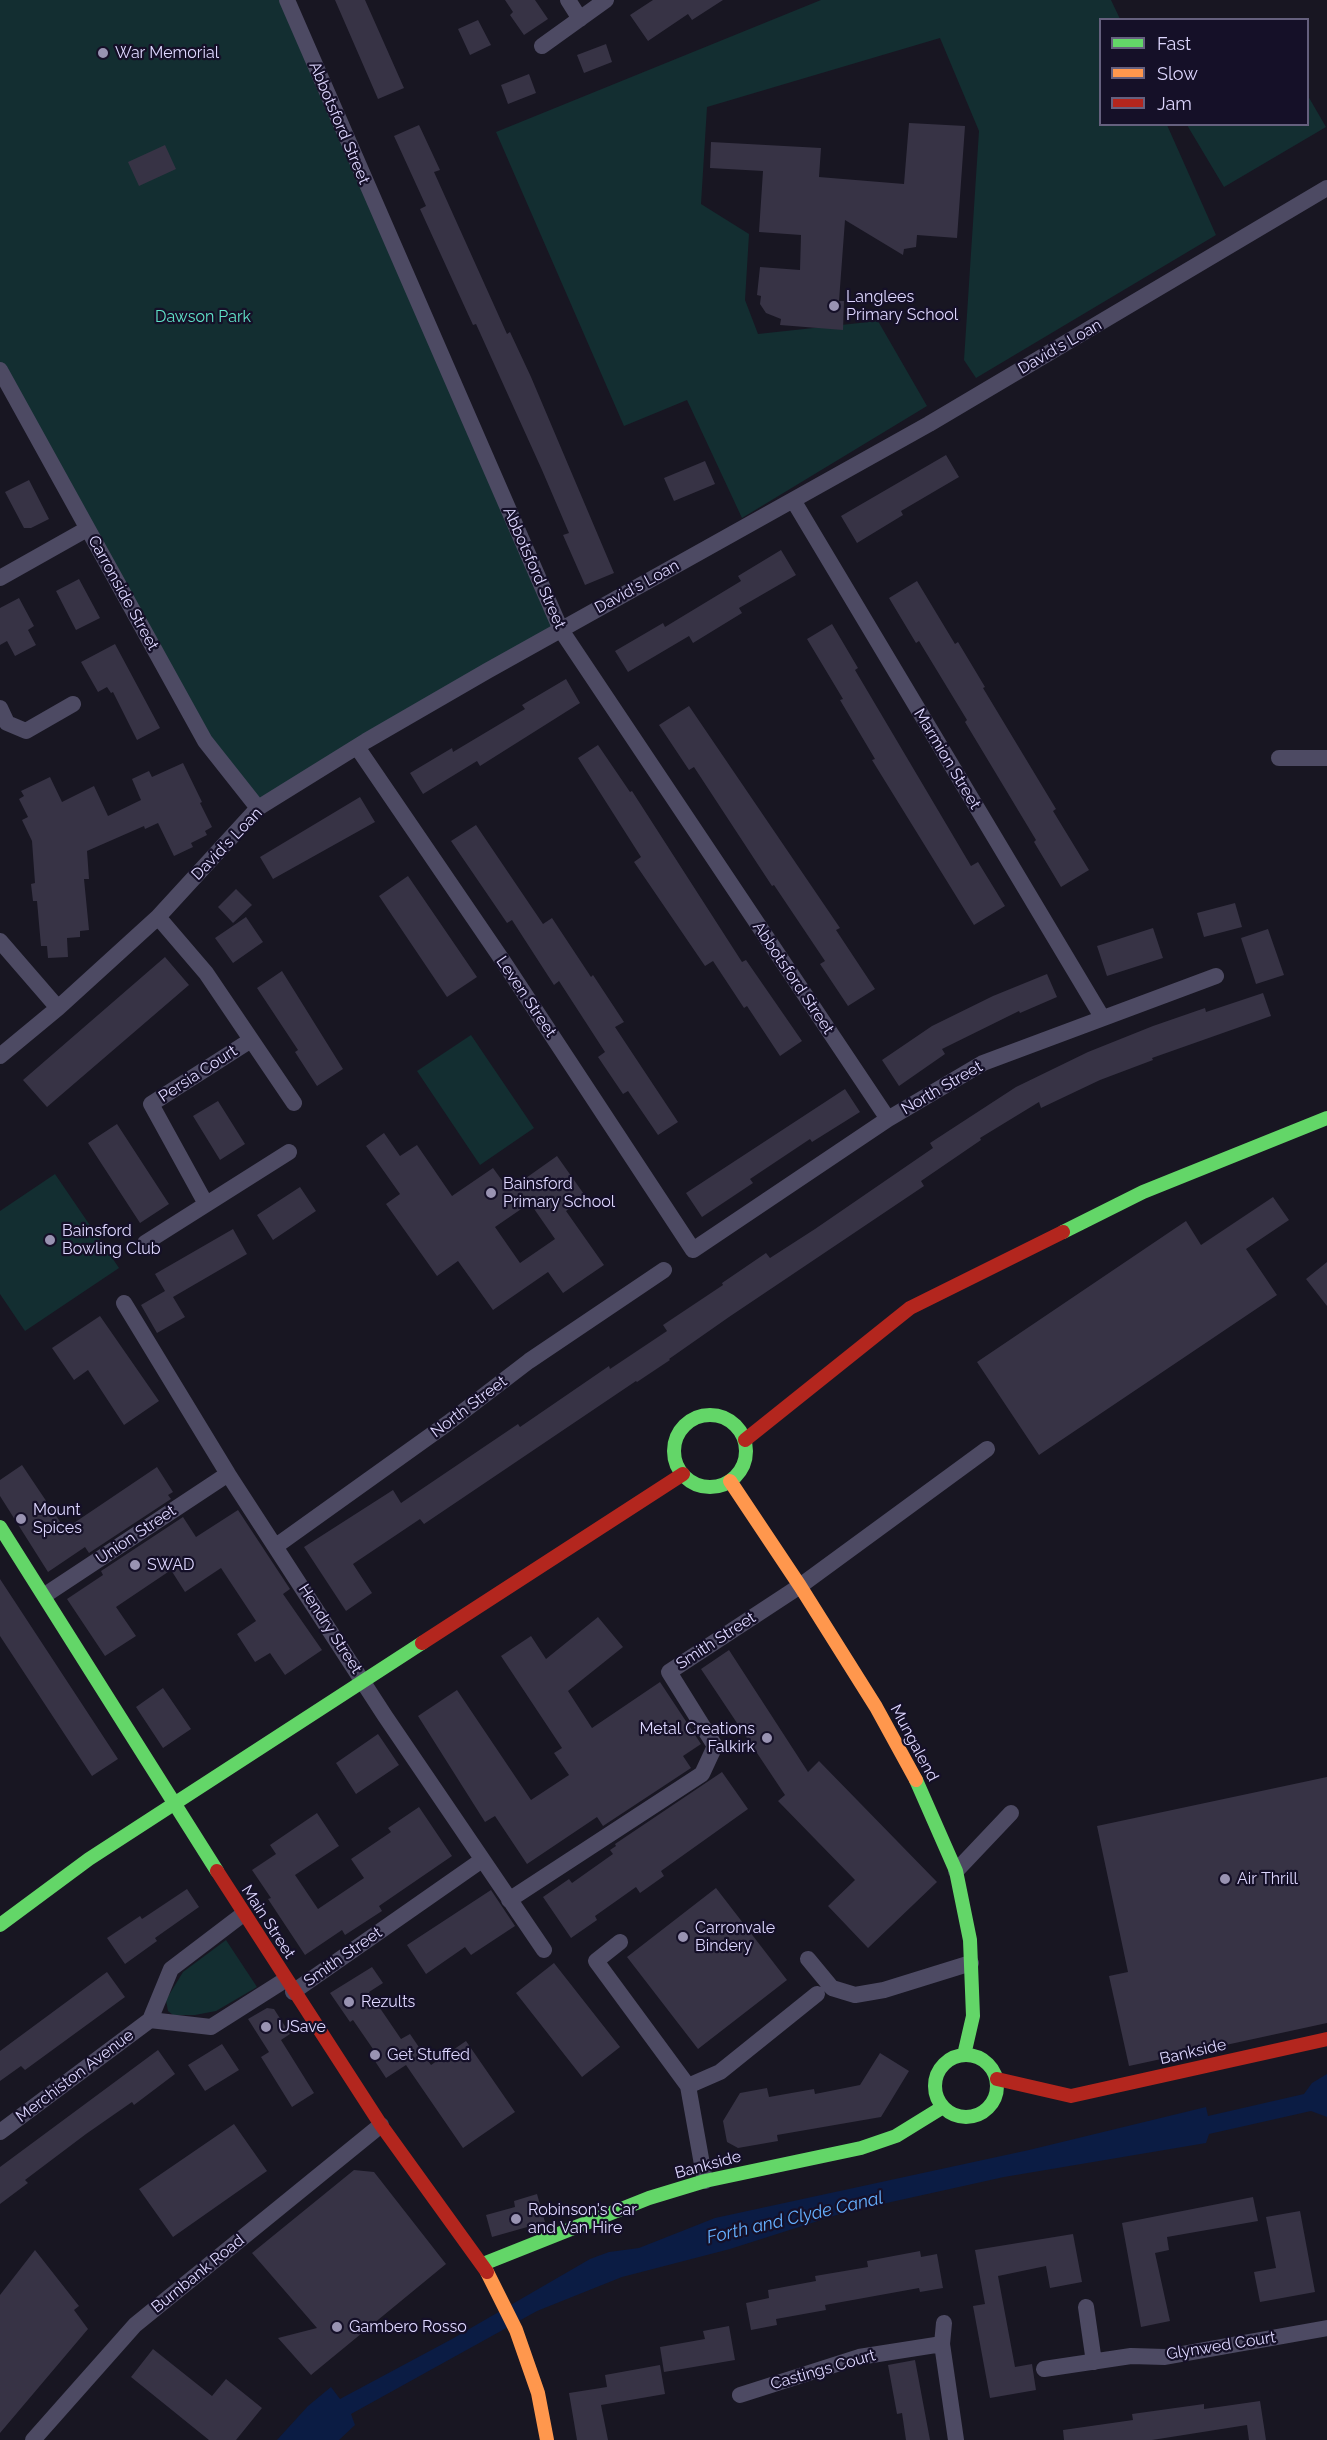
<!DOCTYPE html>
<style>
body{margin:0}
#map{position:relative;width:1327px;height:2440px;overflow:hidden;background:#181622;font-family:Raleway,sans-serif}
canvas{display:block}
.legend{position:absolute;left:1099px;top:18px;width:210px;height:108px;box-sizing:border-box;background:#151028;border:2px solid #65607e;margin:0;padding:8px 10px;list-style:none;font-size:18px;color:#ded7ff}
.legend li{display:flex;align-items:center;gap:12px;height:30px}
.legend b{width:30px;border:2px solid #65607e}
</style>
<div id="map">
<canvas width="1327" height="2440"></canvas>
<ul class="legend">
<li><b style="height:8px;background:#63d668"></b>Fast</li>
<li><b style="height:8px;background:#ff974d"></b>Slow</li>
<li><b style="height:8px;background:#b3261e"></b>Jam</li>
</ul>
</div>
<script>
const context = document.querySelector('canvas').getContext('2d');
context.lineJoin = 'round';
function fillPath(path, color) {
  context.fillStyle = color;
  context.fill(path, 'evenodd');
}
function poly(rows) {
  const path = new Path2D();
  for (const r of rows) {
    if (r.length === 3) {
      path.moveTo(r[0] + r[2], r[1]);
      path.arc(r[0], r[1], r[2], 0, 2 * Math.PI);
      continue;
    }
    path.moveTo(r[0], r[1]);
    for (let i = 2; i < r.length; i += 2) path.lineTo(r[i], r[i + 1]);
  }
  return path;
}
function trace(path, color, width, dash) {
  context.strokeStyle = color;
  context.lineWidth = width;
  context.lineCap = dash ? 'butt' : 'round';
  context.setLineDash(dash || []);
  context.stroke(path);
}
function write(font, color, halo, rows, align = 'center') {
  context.font = font + ' Raleway,sans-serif';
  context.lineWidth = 4.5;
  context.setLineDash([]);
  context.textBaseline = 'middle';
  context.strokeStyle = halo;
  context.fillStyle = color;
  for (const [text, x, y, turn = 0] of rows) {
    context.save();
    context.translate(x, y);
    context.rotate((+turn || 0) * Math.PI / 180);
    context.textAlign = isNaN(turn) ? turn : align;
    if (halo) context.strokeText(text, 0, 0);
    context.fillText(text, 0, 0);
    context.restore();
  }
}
fillPath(poly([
 [0,0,286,0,561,630,258,808,205,741,0,370],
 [821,0,1111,0,1120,19,1100,20,1100,124,1167,125,1216,235,976,378,964,360,979,131,940,38,707,107,701,204,749,234,745,300,758,334,878,321,927,406,742,518,687,400,624,426,496,132],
 [1308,96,1326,127,1224,187,1187,125,1308,124],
 [471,1035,534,1128,480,1165,417,1071],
 [55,1174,119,1268,25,1331,0,1294,0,1211],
 [226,1940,257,1987,216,2011,195,2015,173,2015,168,2011,166,2000,183,1972]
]), '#132e31');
fillPath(poly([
 [1327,2074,1327,2117,1311,2111,1209,2134,1206,2143,1004,2177,846,2212,730,2249,622,2277,537,2311,351,2414,355,2425,339,2440,277,2440,308,2406,331,2387,340,2399,452,2339,590,2259,609,2252,639,2248,715,2218,1029,2150,1206,2107,1208,2116,1304,2094,1312,2083]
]), '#0b1c44');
fillPath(poly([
 [335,0,365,0,404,88,378,99],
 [505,0,535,0,548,19,524,35,510,15,513,12],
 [653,0,723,0,692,20,688,14,648,41,630,15],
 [478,20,491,45,470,55,458,29],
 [606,44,612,62,584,73,577,55],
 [529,74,536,93,508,104,501,85],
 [909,123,965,126,957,238,917,235,916,247,904,249,903,255,845,220,839,301,844,301,843,330,780,325,781,319,766,313,760,304,761,296,757,295,760,267,800,270,801,235,759,232,763,171,710,168,711,142,821,148,819,177,904,184],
 [419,125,440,170,434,172,507,334,510,332,531,377,614,573,585,585,563,535,569,533,542,470,476,324,473,325,420,209,426,206,394,136],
 [165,145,176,169,139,186,128,162],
 [946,455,959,477,901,511,903,515,857,543,841,516],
 [705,461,715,484,674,501,664,478],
 [29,480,49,519,31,528,24,528,5,492],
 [781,550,796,575,739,608,742,613,693,643,689,636,628,672,615,651,663,623,665,627,741,581,738,576],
 [79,579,100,618,76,630,56,591],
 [917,581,955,644,958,642,985,687,983,688,1056,809,1053,811,1089,870,1061,887,1034,842,1036,840,965,722,967,720,919,641,916,643,889,598],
 [19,598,34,626,28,630,36,645,15,656,7,641,0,645,0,608],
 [832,624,858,668,855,670,971,866,978,862,1005,906,974,925,872,760,875,759,840,700,843,699,807,639],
 [115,644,160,728,137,740,113,692,111,693,107,687,98,692,81,662],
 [566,679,580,703,480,766,477,761,423,794,410,773,452,748,453,752,525,709,522,705],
 [689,706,840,928,836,930,875,989,848,1006,820,964,825,961,774,885,772,886,694,767,689,770,659,725],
 [598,745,630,792,632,791,742,962,746,960,802,1041,780,1056,747,1006,744,1008,713,961,705,966,634,862,641,857,578,758],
 [183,763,202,802,200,803,212,827,205,831,207,835,191,843,193,847,174,856,158,823,145,829,144,826,87,851,89,879,84,879,89,930,80,931,80,937,67,938,68,957,48,958,47,946,41,946,37,901,33,901,31,884,35,883,32,841,22,820,28,817,19,799,24,796,21,791,50,777,62,802,94,786,108,816,141,800,132,779,149,771,152,777],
 [360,797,375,822,273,879,260,857],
 [476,825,543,924,552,918,591,977,593,975,624,1022,615,1027,678,1122,658,1135,628,1091,623,1094,598,1057,605,1052,559,981,554,985,512,920,507,923,451,841],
 [408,876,477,977,447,997,379,896],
 [236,889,252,905,233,923,218,907],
 [1235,903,1242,927,1204,937,1197,913],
 [246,917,263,942,233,963,215,938],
 [1153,928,1163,958,1107,976,1097,946],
 [1268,929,1284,975,1256,984,1241,938],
 [165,957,189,985,47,1107,23,1080],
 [282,971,343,1069,317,1086,295,1052,298,1050,257,988],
 [1047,974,1057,997,1020,1013,1019,1011,942,1049,945,1054,899,1086,882,1060,932,1026,993,996],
 [1263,993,1271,1016,1152,1058,1153,1060,1100,1080,1041,1108,1039,1102,980,1138,981,1140,921,1181,924,1186,729,1317,669,1359,670,1360,637,1382,636,1381,424,1524,420,1519,353,1564,372,1593,346,1611,304,1547,393,1490,401,1503,518,1424,520,1427,609,1366,610,1369,667,1331,663,1325,723,1285,722,1283,766,1253,770,1258,815,1229,933,1148,930,1143,1016,1087,1088,1052,1153,1026,1205,1008,1206,1012],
 [845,1089,860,1112,812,1142,810,1139,750,1179,753,1183,702,1217,686,1193],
 [218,1101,245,1144,220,1160,193,1116],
 [117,1124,169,1204,140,1223,88,1143],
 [384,1133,400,1156,417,1145,452,1196,493,1168,509,1190,557,1156,586,1197,566,1211,604,1265,563,1293,548,1272,493,1310,458,1261,437,1276,386,1204,400,1194,366,1146],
 [530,1203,555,1239,520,1263,495,1227],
 [300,1187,316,1211,273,1240,257,1215],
 [1273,1197,1289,1220,1246,1249,1277,1295,1039,1455,977,1362,1186,1221,1201,1245],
 [233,1229,247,1254,173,1297,185,1317,157,1333,141,1305,165,1291,155,1274],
 [1327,1262,1327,1306,1306,1279],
 [100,1316,159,1401,124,1425,88,1370,74,1380,52,1348],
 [22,1465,65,1529,157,1467,173,1492,168,1495,171,1499,89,1553,85,1547,48,1572,0,1496,0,1480],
 [238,1510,290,1589,283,1594,322,1650,285,1675,270,1653,255,1662,237,1634,256,1621,221,1568,185,1592,171,1570,116,1607,136,1636,105,1656,67,1599,103,1575,101,1571,183,1517,196,1537],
 [0,1579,118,1759,92,1776,0,1636],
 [598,1617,623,1647,568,1691,592,1728,660,1682,701,1744,683,1756,691,1768,603,1826,597,1817,527,1864,495,1816,485,1822,418,1716,457,1690,531,1800,569,1775,554,1753,562,1748,501,1656,531,1636,546,1659],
 [729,1650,808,1772,819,1761,937,1882,868,1948,828,1906,855,1880,778,1801,785,1795,701,1669],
 [163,1688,191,1729,163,1748,136,1707],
 [378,1734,399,1765,356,1794,336,1763],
 [722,1772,748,1809,661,1871,664,1876,640,1893,636,1887,595,1916,597,1920,571,1938,543,1897,569,1879,572,1883,613,1854,610,1850,616,1846,615,1844],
 [1327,1777,1327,2023,1129,2066,1109,1976,1128,1972,1097,1826],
 [419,1807,452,1856,379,1906,382,1911,345,1935,342,1930,305,1955,268,1899,271,1898,252,1870,276,1854,270,1845,317,1813,339,1846,295,1875,318,1909,364,1878,351,1859,391,1832,388,1828],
 [716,1888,787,1980,698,2049,627,1957],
 [187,1889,199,1907,155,1938,157,1941,125,1964,107,1938,140,1916,142,1919],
 [491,1890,515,1926,471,1955,465,1947,426,1974,407,1945],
 [554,1963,620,2047,582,2077,516,1993],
 [372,1967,383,1983,369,1992,401,2039,410,2034,431,2065,466,2041,515,2112,463,2148,406,2065,386,2078,369,2052,373,2049,353,2020,350,2022,330,1993],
 [107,1972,125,1997,25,2070,21,2066,0,2081,0,2051],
 [267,2008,274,2009,290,2034,281,2040,314,2093,292,2107,261,2057,269,2052,248,2019],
 [222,2044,239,2070,205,2091,188,2065],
 [158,2050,175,2074,134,2105,132,2102,86,2134,25,2180,28,2183,0,2204,0,2167],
 [880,2053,909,2071,881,2117,777,2135,778,2141,738,2148,727,2142,723,2121,740,2093,767,2088,769,2097,814,2089,815,2094,860,2085],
 [234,2124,267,2171,173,2237,139,2189],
 [354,2170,374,2172,446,2264,311,2375,278,2338,317,2328,252,2253],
 [537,2194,545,2222,492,2237,486,2215,515,2207,514,2201],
 [1253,2197,1258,2221,1167,2237,1169,2250,1155,2253,1170,2321,1141,2327,1122,2223],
 [1300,2211,1315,2292,1260,2302,1254,2272,1276,2268,1266,2217],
 [1073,2234,1082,2282,1050,2288,1046,2266,998,2276,1015,2367,1032,2364,1036,2390,990,2398,973,2306,985,2304,975,2250],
 [35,2250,79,2306,74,2310,88,2329,0,2433,0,2295],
 [920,2251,921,2257,937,2254,943,2288,920,2292,919,2288,825,2305,826,2310,776,2319,777,2325,751,2330,746,2303,769,2298,768,2290,816,2281,815,2276,868,2267,867,2261],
 [729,2326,735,2360,664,2372,660,2347,705,2339,703,2331],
 [153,2349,212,2396,226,2379,262,2408,236,2440,209,2440,131,2377],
 [915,2360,930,2440,906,2440,902,2413,897,2414,888,2365],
 [660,2365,665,2394,601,2405,608,2440,577,2440,569,2393,607,2387,605,2375],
 [1260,2401,1266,2440,1249,2440,1247,2425,1152,2440,1064,2440,1063,2430,1133,2420,1132,2414,1204,2404,1204,2409]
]), '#373345');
trace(poly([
 [287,0,561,630,888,1119],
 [568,0,580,19],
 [542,46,606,0],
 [0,370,205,741,258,808],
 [793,500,1102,1017],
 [0,578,87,529],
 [0,708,7,723,26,731,73,704],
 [357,747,505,964,693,1250,888,1119,983,1063,1216,976],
 [1279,758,1327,758],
 [158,917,206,973,294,1103],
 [0,941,58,1008],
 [0,1056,58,1008,158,917,258,808,366,741,487,671,929,424,1327,188],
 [206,1204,151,1104,251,1040],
 [145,1243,289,1152],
 [124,1303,228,1474,385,1716,544,1950],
 [276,1546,448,1423,529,1361,664,1270],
 [45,1595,228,1474],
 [956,1871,1011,1813],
 [509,1900,702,1774,715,1746,669,1672,800,1586,987,1449],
 [242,1915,171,1969,150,2020,211,2027,285,1980],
 [620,1942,596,1961,688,2086,705,2181],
 [808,1959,832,1988,855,1995,884,1990,971,1963],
 [293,1992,482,1860],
 [688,2086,720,2072,817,1994],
 [0,2132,150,2020],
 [1086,2307,1094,2362],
 [942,2344,944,2323],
 [1044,2369,1131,2356,1165,2357,1327,2328],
 [740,2395,859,2357,942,2344,956,2440],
 [33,2440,135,2325,381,2125]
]), '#4d4a63', 16);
trace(poly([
 [1063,1232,1143,1192,1327,1118],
 [710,1451,36],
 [0,1527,217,1871],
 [916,1780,956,1871,970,1940,973,2016,964,2055],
 [0,1925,89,1859,422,1643],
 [966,2086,31],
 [483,2264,649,2198,705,2181,861,2148,896,2136,943,2107]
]), '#63d668', 14);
trace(poly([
 [730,1481,800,1586,876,1707,916,1780],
 [487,2272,516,2330,538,2393,547,2440]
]), '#ff974d', 14);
trace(poly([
 [745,1440,910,1308,1063,1232],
 [422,1643,683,1474],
 [217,1871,381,2125,487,2272],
 [997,2079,1071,2096,1327,2039]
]), '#b3261e', 14);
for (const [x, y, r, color] of [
 [103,53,6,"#9993b2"],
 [834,306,6,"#9993b2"],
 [491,1193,6,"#9993b2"],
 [50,1240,6,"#9993b2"],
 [21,1519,6,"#9993b2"],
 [135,1565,6,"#9993b2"],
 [767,1738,6,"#9993b2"],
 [1225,1879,6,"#9993b2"],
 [683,1937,6,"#9993b2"],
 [349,2002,6,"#9993b2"],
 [266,2027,6,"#9993b2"],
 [375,2055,6,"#9993b2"],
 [516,2219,6,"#9993b2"],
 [337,2327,6,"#9993b2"]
]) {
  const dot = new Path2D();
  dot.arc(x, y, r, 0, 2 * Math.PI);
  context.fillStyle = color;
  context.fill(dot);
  trace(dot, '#151028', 2);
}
write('16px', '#ded7ff', '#151028', [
 ["War Memorial",115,53],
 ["Langlees",846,297],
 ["Primary School",846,315],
 ["Bainsford",503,1184],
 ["Primary School",503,1202],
 ["Bainsford",62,1231],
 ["Bowling Club",62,1249],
 ["Mount",33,1510],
 ["Spices",33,1528],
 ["SWAD",147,1565],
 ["Metal Creations",755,1729,"right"],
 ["Falkirk",755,1747,"right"],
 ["Air Thrill",1237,1879],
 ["Carronvale",695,1928],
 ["Bindery",695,1946],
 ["Rezults",361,2002],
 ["USave",278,2027],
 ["Get Stuffed",387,2055],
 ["Robinson's Car",528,2210],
 ["and Van Hire",528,2228],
 ["Gambero Rosso",349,2327]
], 'left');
write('16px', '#ded7ff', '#151028', [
 ["Abbotsford Street",339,123,67],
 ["David's Loan",1060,347,-30],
 ["Abbotsford Street",534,568,66],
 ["David's Loan",637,587,-29],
 ["Carronside Street",123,593,61],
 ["Marmion Street",947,759,59],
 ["David's Loan",227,844,-46],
 ["Abbotsford Street",793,978,56],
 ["Leven Street",526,997,56],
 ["Persia Court",198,1074,-33],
 ["North Street",942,1088,-30],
 ["North Street",469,1407,-37],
 ["Union Street",136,1535,-34],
 ["Hendry Street",330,1629,57],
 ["Smith Street",716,1641,-33],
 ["Mungalend",914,1743,62],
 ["Main Street",268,1922,57],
 ["Smith Street",343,1957,-35],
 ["Bankside",1193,2052,-13],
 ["Merchiston Avenue",75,2076,-37],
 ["Bankside",708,2165,-15],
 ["Burnbank Road",198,2274,-39],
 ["Glynwed Court",1221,2346,-9],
 ["Castings Court",823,2370,-16]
]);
write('16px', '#60e2c8', '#151028', [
 ["Dawson Park",203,317]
]);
write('italic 18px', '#65b0ff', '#151028', [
 ["Forth and Clyde Canal",795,2218,-13]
]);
</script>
